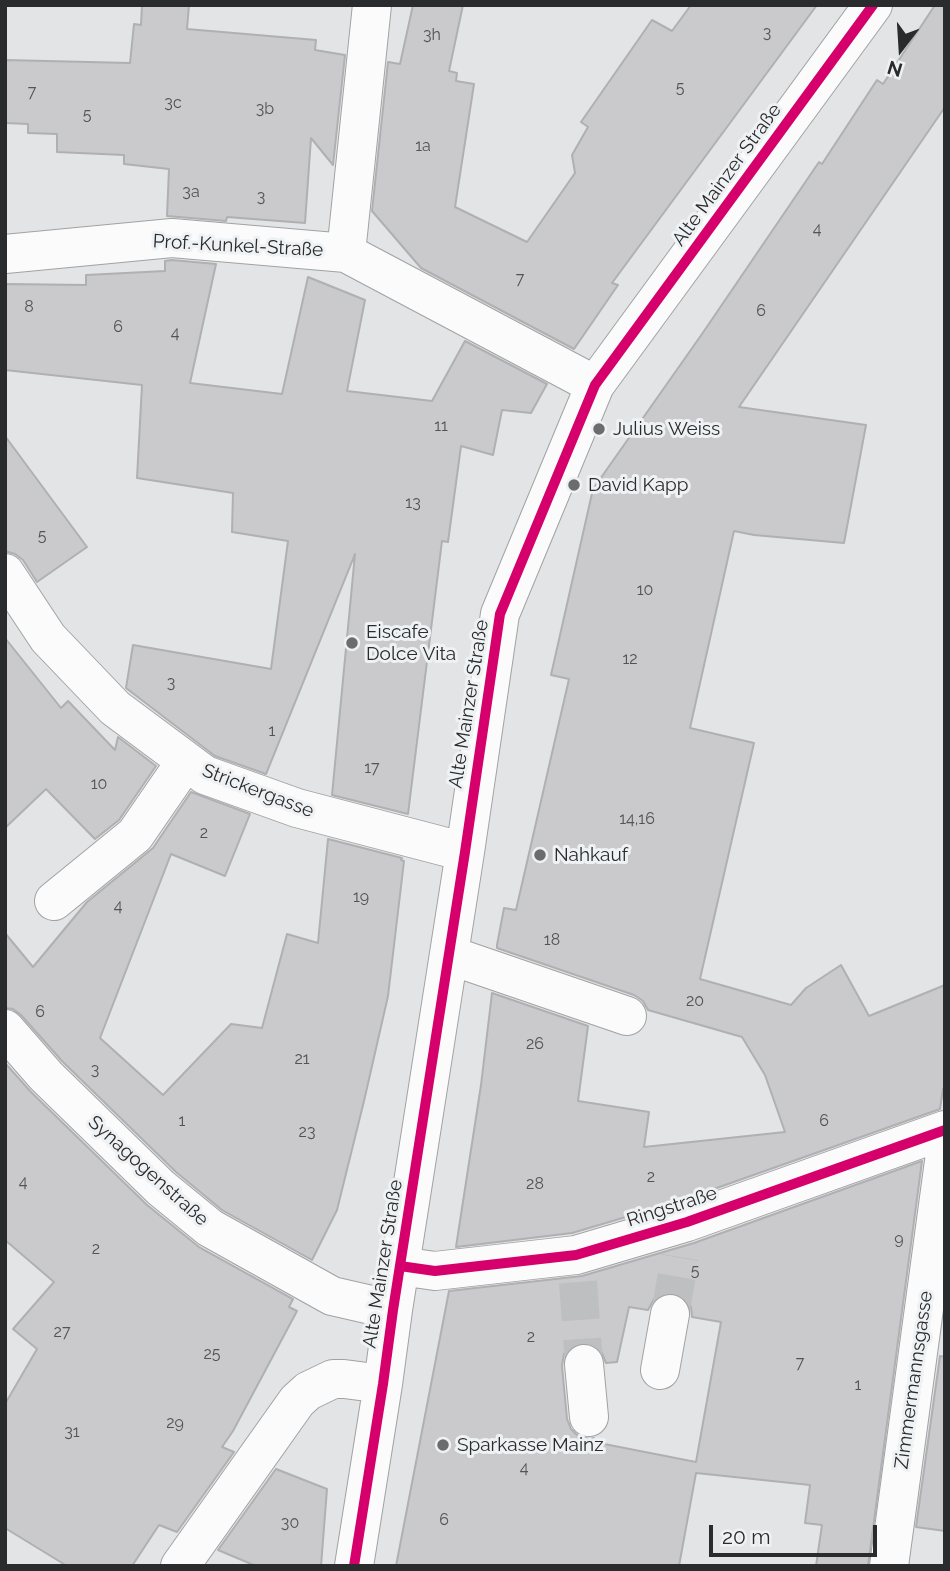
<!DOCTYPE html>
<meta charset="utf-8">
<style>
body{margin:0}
#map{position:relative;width:950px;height:1571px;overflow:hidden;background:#e3e4e6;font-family:Raleway,sans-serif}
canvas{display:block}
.frame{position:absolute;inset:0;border:7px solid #2a2b2c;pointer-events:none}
.north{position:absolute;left:866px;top:14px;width:70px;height:70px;-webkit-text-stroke:5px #eff2f4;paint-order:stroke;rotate:197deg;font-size:19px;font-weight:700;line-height:28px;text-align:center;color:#2a2b2c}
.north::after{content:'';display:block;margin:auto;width:24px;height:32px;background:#2a2b2c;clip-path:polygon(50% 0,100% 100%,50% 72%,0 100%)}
.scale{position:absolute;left:709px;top:1525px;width:168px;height:32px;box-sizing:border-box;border:4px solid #2a2b2c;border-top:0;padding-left:9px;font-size:21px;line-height:24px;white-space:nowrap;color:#2a2b2c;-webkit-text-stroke:5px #eff2f4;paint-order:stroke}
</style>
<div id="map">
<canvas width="950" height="1571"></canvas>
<div class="frame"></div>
<div class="north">N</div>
<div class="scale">20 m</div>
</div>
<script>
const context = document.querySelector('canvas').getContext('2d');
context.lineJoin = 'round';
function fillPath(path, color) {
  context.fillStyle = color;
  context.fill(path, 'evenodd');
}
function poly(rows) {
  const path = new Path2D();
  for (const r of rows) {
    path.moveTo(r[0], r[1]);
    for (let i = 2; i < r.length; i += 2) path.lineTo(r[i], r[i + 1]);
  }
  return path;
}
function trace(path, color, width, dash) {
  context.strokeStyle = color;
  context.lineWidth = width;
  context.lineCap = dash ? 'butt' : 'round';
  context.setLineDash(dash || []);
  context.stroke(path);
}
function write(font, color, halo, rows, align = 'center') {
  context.font = font + ' Raleway,sans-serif';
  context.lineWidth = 6;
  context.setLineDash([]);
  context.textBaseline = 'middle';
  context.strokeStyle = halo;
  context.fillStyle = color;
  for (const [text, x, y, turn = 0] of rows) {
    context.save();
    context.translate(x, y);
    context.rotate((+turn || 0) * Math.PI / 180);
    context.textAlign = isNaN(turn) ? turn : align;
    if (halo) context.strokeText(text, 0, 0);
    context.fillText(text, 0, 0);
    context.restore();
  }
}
const building = poly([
 [142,5,189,5,187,29,316,40,315,50,345,55,333,165,311,138,305,223,227,217,226,221,167,216,169,169,124,164,124,155,57,152,57,134,28,133,28,124,5,123,5,60,130,63,134,24,141,25,142,5],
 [413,5,463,5,449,71,457,73,456,81,474,84,455,207,527,242,575,173,572,155,588,127,581,122,652,20,672,31,691,5,817,5,612,283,618,285,574,349,421,268,372,211,388,62,400,64,413,5],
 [935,5,945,5,945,107,739,407,866,425,844,543,754,535,734,531,690,728,754,743,700,979,791,1005,806,988,841,965,869,1016,945,985,945,1088,943,1089,940,1109,680,1201,572,1233,456,1247,481,1085,492,993,588,1026,578,1101,649,1112,644,1147,785,1132,765,1075,742,1037,648,1010,643,1001,634,995,497,948,497,945,504,908,516,910,569,679,551,675,593,489,702,334,819,162,822,164,877,80,883,84,935,5],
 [172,260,216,264,190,383,282,394,308,277,365,300,347,391,432,401,465,341,547,384,531,413,502,410,493,455,461,446,448,542,442,541,408,814,332,795,355,554,266,774,215,756,126,688,133,645,271,669,288,541,232,532,233,493,137,478,142,385,5,370,5,284,86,285,86,275,165,271,165,261,172,260],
 [5,436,87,547,37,582,23,560,15,554,5,551,5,436],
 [5,638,61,708,68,701,115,750,118,737,156,766,119,820,95,839,46,789,5,828,5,638],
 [191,792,250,814,225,876,171,854,100,1038,163,1095,231,1024,262,1028,287,934,318,943,328,839,402,858,401,860,404,861,388,996,364,1101,337,1210,312,1260,222,1210,176,1172,62,1061,21,1015,13,1009,5,1008,5,933,33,967,87,902,153,848,191,792],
 [5,1063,31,1092,147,1205,199,1247,293,1299,289,1307,297,1311,233,1431,222,1447,234,1452,177,1532,159,1525,132,1566,67,1566,5,1528,5,1404,37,1349,13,1329,54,1282,5,1240,5,1063],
 [922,1161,868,1566,816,1566,822,1525,805,1523,810,1485,696,1473,679,1566,396,1566,449,1291,582,1276,694,1243,922,1161],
 [673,1292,685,1298,691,1307,692,1317,721,1322,696,1462,594,1442,594,1438,590,1439,579,1437,571,1429,567,1419,562,1366,564,1354,572,1346,583,1342,594,1344,601,1351,606,1363,617,1362,629,1307,648,1310,654,1299,662,1294,673,1292],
 [940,1356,945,1357,945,1531,916,1527,940,1356],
 [276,1469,327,1489,321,1566,256,1566,218,1550,276,1469]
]);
fillPath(building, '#cacacc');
trace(building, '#afb0b1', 2);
trace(poly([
 [578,1282,584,1364],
 [670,1314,680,1257]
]), '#bebfc1', 38, [38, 19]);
const minor = poly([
 [372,5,346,253,595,385],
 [5,254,172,238,346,253],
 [5,573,48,638,115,708,205,775,297,808,465,852],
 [54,901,135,835,186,761],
 [449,955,627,1016],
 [5,1029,46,1076,161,1188,210,1228,332,1296,393,1310],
 [400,1266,435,1271,576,1255,687,1222,945,1130],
 [584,1364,589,1417],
 [660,1370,670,1314],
 [180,1566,297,1401,308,1391,333,1379,344,1379,383,1384],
 [354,1566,383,1384,393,1310,465,852,500,614,595,385,873,5],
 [889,1566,945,1154]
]);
trace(minor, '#a1a2a3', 40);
trace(minor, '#fbfbfb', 38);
trace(poly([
 [400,1266,435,1271,576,1255,687,1222,945,1130],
 [354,1566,383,1384,393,1310,465,852,500,614,595,385,873,5]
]), '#d6006c', 10);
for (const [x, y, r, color] of [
 [599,429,7,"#6b6c6d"],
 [574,485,7,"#6b6c6d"],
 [352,643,7,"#6b6c6d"],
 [540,855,7,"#6b6c6d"],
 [443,1445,7,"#6b6c6d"]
]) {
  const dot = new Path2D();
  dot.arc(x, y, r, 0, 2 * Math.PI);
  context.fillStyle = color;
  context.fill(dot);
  trace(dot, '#eff2f4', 2.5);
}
write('16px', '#525354', null, [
 ["3",767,33],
 ["3h",432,35],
 ["5",680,88],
 ["7",32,92],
 ["3c",173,103],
 ["3b",265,109],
 ["5",87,115],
 ["1a",423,146],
 ["3a",191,192],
 ["3",261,197],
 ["4",817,229],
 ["7",520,279],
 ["8",29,307],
 ["6",761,311],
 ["6",118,327],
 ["4",175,333],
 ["11",441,426],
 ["13",413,503],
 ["5",42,536],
 ["10",645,590],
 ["12",630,659],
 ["3",171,683],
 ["1",272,731],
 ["17",372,768],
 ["10",99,784],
 ["14,16",637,819],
 ["2",204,833],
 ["19",361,897],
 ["4",118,906],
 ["18",552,940],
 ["20",695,1001],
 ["6",40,1012],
 ["26",535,1044],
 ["21",302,1059],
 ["3",95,1070],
 ["1",182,1121],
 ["6",824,1121],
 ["23",307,1132],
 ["2",651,1177],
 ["4",23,1182],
 ["28",535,1184],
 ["9",899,1239],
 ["2",96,1249],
 ["5",695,1271],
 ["27",62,1332],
 ["2",531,1337],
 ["25",212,1354],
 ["7",800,1363],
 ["1",858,1385],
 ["29",175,1423],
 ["31",72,1432],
 ["4",524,1468],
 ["6",444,1520],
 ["30",290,1523]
]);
write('19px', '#2a2b2c', '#eff2f4', [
 ["Alte Mainzer Straße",727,175,-54],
 ["Prof.-Kunkel-Straße",238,246,3],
 ["Alte Mainzer Straße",469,704,-81],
 ["Strickergasse",258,791,21],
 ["Synagogenstraße",148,1171,42],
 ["Ringstraße",672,1207,-18],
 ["Alte Mainzer Straße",383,1264,-81],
 ["Zimmermannsgasse",914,1380,-82]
]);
write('19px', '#2a2b2c', '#eff2f4', [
 ["Julius Weiss",613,429],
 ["David Kapp",588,485],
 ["Eiscafe",366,632],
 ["Dolce Vita",366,654],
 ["Nahkauf",554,855],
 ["Sparkasse Mainz",457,1445]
], 'left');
</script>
